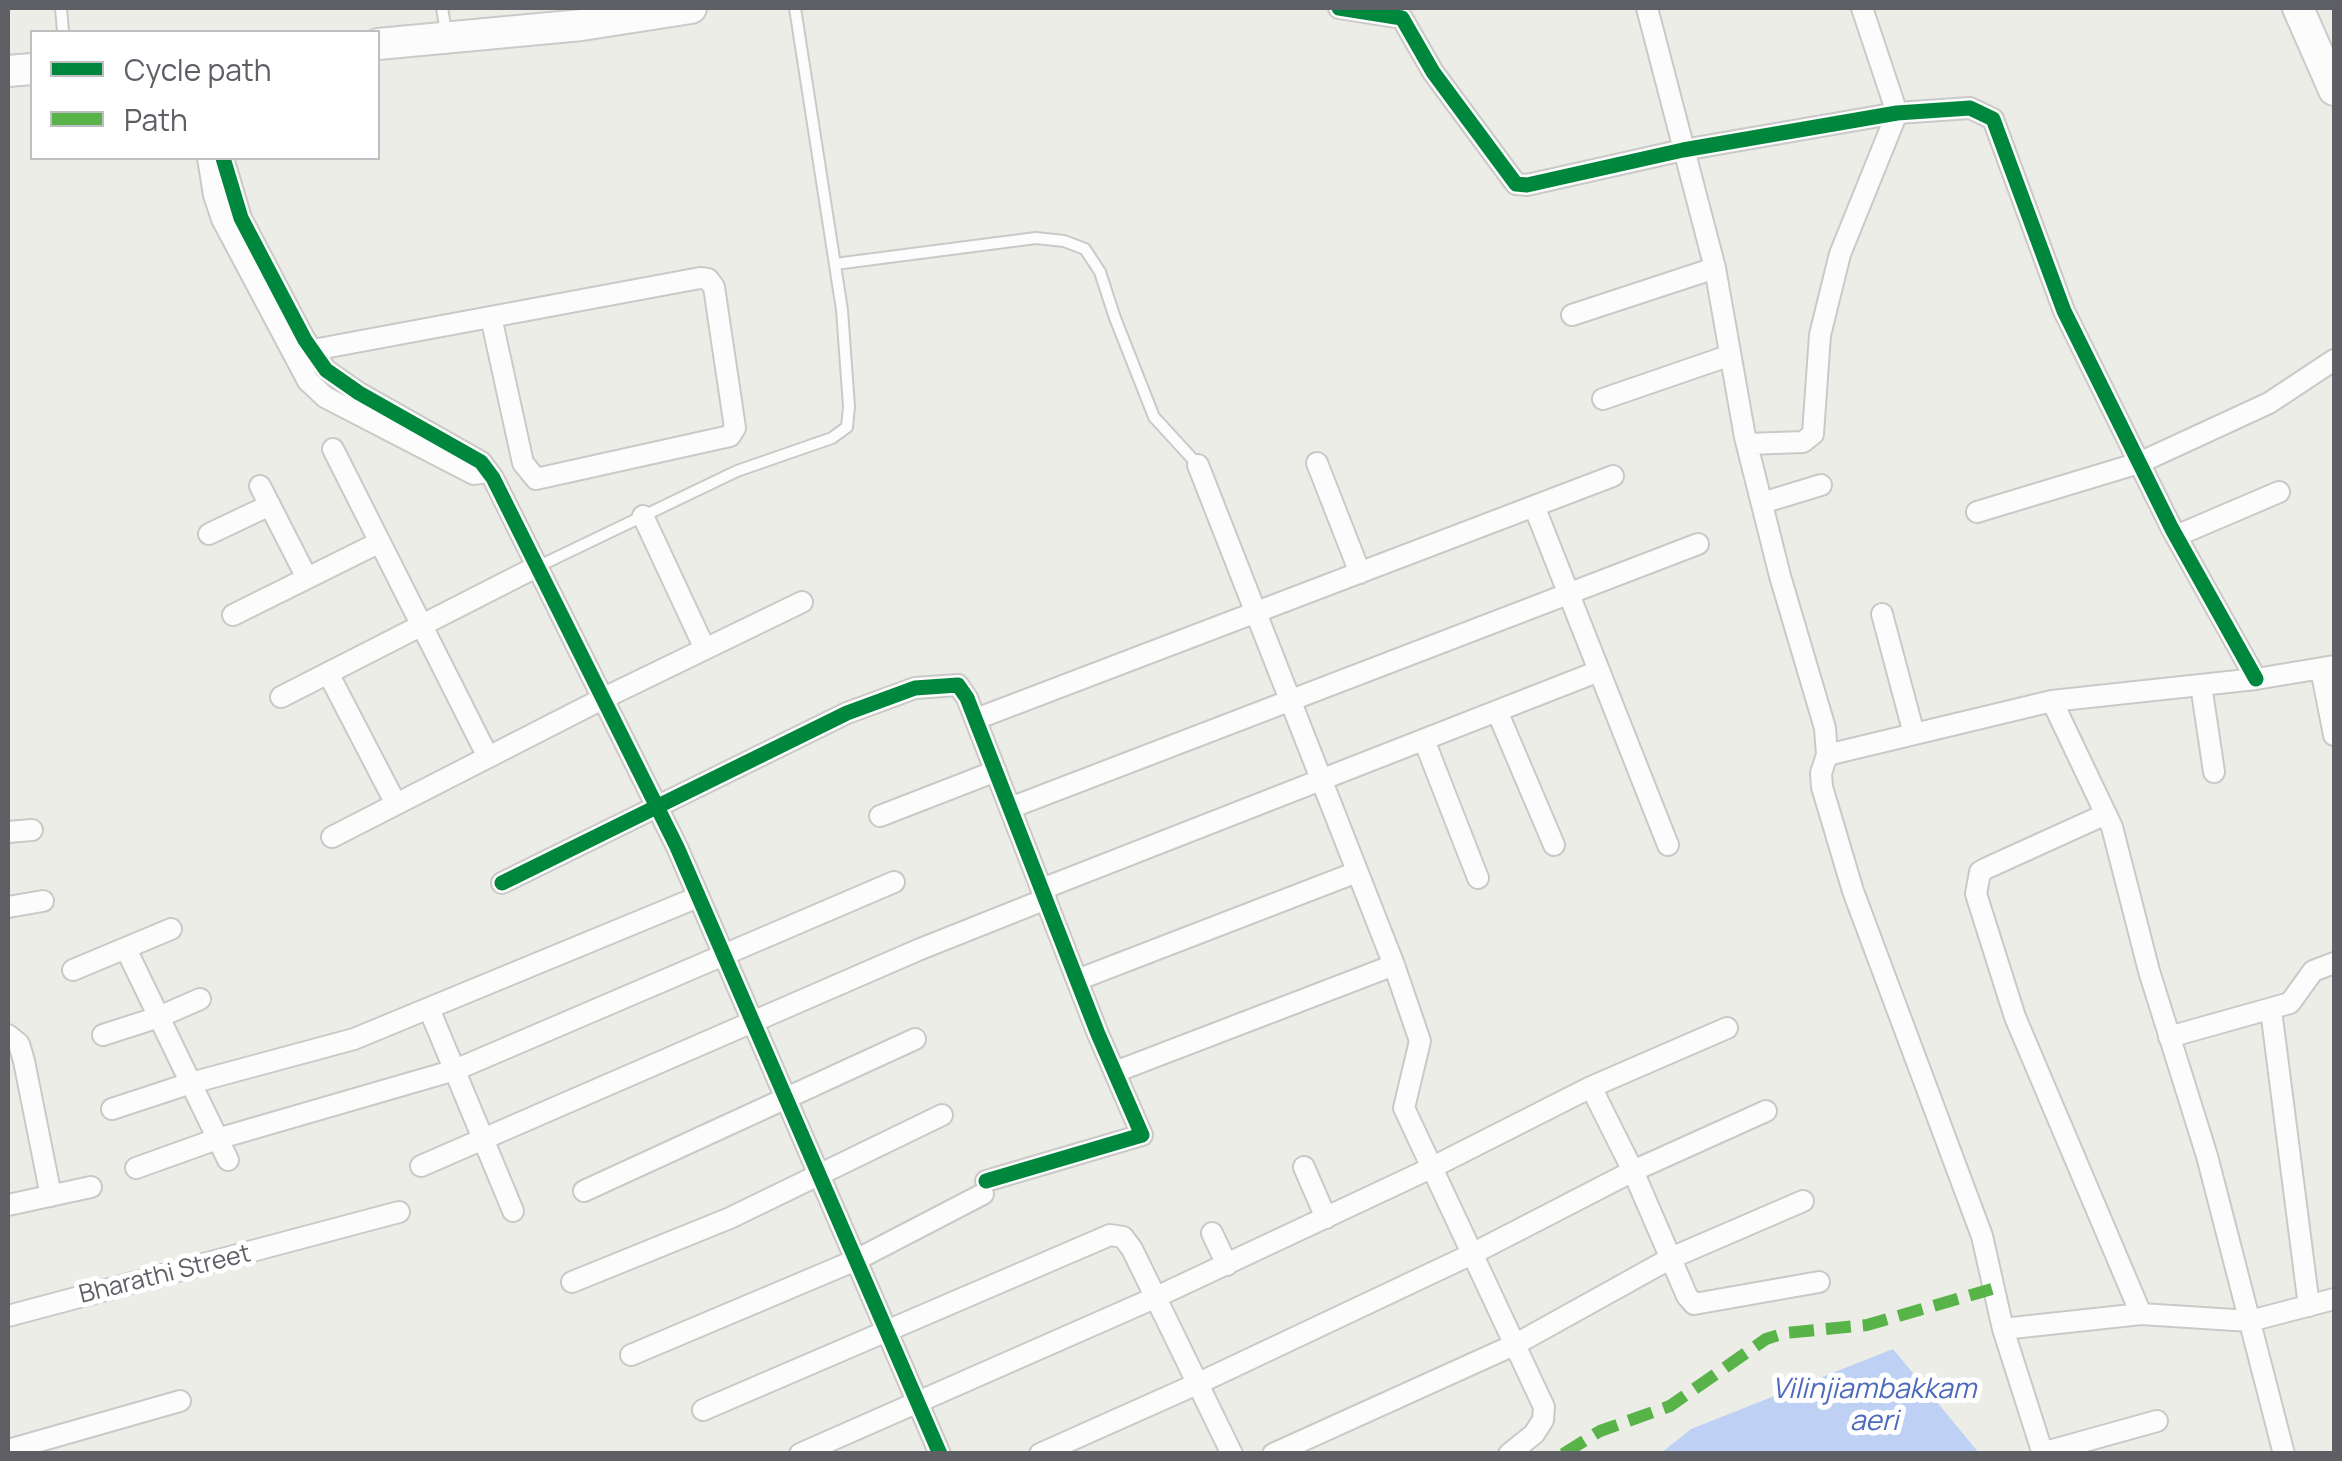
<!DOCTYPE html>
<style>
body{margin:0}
#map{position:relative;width:2342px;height:1461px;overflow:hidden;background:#edede8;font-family:Manrope,sans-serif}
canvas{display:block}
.frame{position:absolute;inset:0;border:10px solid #5d5f65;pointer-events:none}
.legend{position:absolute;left:30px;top:30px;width:350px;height:130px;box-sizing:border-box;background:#fff;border:2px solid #bebfc1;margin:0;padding:12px 18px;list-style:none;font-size:30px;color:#5d5f65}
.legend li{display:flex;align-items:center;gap:20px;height:50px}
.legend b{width:50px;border:2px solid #bebfc1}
</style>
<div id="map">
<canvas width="2342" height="1461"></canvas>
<div class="frame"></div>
<ul class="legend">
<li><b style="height:12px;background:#00873e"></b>Cycle path</li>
<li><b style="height:12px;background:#58b448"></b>Path</li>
</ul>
</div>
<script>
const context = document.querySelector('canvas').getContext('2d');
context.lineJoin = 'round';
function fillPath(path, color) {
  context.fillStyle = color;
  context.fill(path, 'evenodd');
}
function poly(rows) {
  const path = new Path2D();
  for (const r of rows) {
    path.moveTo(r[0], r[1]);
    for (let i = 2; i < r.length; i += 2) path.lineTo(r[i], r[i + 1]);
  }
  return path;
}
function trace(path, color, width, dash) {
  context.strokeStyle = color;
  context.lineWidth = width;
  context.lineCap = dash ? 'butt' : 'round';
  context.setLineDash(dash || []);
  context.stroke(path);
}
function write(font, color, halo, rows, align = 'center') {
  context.font = font + ' Manrope,sans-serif';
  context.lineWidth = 10;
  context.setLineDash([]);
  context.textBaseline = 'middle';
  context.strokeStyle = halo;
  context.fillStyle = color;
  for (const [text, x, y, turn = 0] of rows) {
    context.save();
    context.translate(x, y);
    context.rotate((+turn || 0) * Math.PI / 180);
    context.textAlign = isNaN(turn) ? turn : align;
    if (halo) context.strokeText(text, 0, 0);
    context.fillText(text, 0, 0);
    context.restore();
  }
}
fillPath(poly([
 [1893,1349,1979,1453,1661,1453,1691,1429]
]), '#bed1f5');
const lane = poly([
 [61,8,63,32],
 [442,8,446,32],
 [835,264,1036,238,1064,241,1085,249,1100,272,1115,318,1154,417,1198,465],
 [537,567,737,471,832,438,847,427,849,407,842,310,795,8]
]);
const street = poly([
 [1339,8,1402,18,1433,72,1516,184,1527,185,1683,150,1897,113,1970,108,1993,119,2064,311,2172,529,2256,679],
 [1647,8,1715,268,1745,437,1780,576,1825,728,1827,755,2052,701,2256,679,2334,666],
 [208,158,214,195,222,219,308,381,325,397,474,474,487,472],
 [223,158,241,218,305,340,326,370,359,393,481,462,493,478,677,847,940,1454],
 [1572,315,1715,268],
 [313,350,700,278,708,279,714,287,735,428,730,436,536,479,523,463,491,317],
 [1603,399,1728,356],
 [1747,444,1803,442,1813,434,1820,335,1840,254,1897,113,1862,8],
 [333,449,488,757],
 [1317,463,1360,573],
 [1198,465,1394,965,1420,1041,1404,1108,1544,1407,1543,1420,1534,1434,1509,1454],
 [260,486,307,578],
 [1762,503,1821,485],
 [1534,506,1668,845],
 [1977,512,2139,463,2269,403,2334,360],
 [643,516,705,649],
 [209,534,270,505],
 [2176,536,2279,492],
 [1882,614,1914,734],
 [233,615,380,542],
 [2321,669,2334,735],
 [328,673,396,804],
 [2201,685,2214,772],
 [281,697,536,567],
 [2052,701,2112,827,2149,971,2207,1156,2284,1454],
 [1497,711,1554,845],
 [976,719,1613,476],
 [1424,740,1478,878],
 [1827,755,1821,773,1822,787,1853,891,1982,1236,2003,1329,2043,1454],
 [1010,808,1698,544],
 [2106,814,1987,868,1980,872,1976,894,2015,1017,2141,1314],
 [880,816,996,771],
 [8,832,32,830],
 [332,837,602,699,802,602],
 [502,883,847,713,915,688,958,685,967,698,1098,1034,1142,1135,986,1181],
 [1042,889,1599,671],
 [8,907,43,901],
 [126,949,228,1160],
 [73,970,171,929],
 [1077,980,1357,872],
 [2271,1010,2309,1306],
 [430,1011,513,1211],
 [8,1035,19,1044,24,1061,51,1196],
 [103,1035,159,1017,200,999],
 [2169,1037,2290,1003,2313,971,2334,963],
 [1115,1072,1394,965],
 [1591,1087,1633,1171,1687,1296,1694,1304,1819,1282],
 [112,1109,191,1083,354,1039,698,897],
 [421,1166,918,950,1046,899],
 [1304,1167,1326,1218],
 [136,1168,217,1139,455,1070,894,882],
 [584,1191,915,1039],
 [8,1205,91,1187],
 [1212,1233,1227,1265],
 [572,1282,730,1218,942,1115],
 [8,1316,399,1212],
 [2003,1329,2141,1314,2250,1321,2334,1299],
 [631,1355,856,1260,983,1194],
 [703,1410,1110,1235,1123,1237,1132,1249,1232,1454],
 [8,1450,180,1401],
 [2042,1453,2157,1421],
 [800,1454,1152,1299,1431,1168,1591,1087,1727,1028],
 [1040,1454,1199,1383,1472,1254,1633,1171,1766,1111],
 [1273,1454,1516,1344,1671,1258,1803,1201]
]);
const secondary = poly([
 [2298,8,2334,90],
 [378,44,582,25,691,8],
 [8,71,32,69]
]);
trace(lane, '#c9cac8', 14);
trace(street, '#c9cac8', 24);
trace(secondary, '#cacac9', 34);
trace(lane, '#fcfcfc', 10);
trace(street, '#fcfcfc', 20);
trace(secondary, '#fcfcfc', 30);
trace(poly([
 [1563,1454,1600,1431,1670,1406,1766,1339,1785,1333,1867,1325,1992,1289]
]), '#58b448', 12, [25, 12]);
trace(poly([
 [1339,8,1402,18,1433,72,1516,184,1527,185,1683,150,1897,113,1970,108,1993,119,2064,311,2172,529,2256,679],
 [223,158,241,218,305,340,326,370,359,393,481,462,493,478,677,847,940,1454],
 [502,883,847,713,915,688,958,685,967,698,1098,1034,1142,1135,986,1181]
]), '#00873e', 15);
write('25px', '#5d5f65', '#fff', [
 ["Bharathi Street",165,1275,-14]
]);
write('italic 28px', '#4e6abd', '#fff', [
 ["Vilinjiambakkam",1874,1390],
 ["aeri",1874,1422]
]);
</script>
